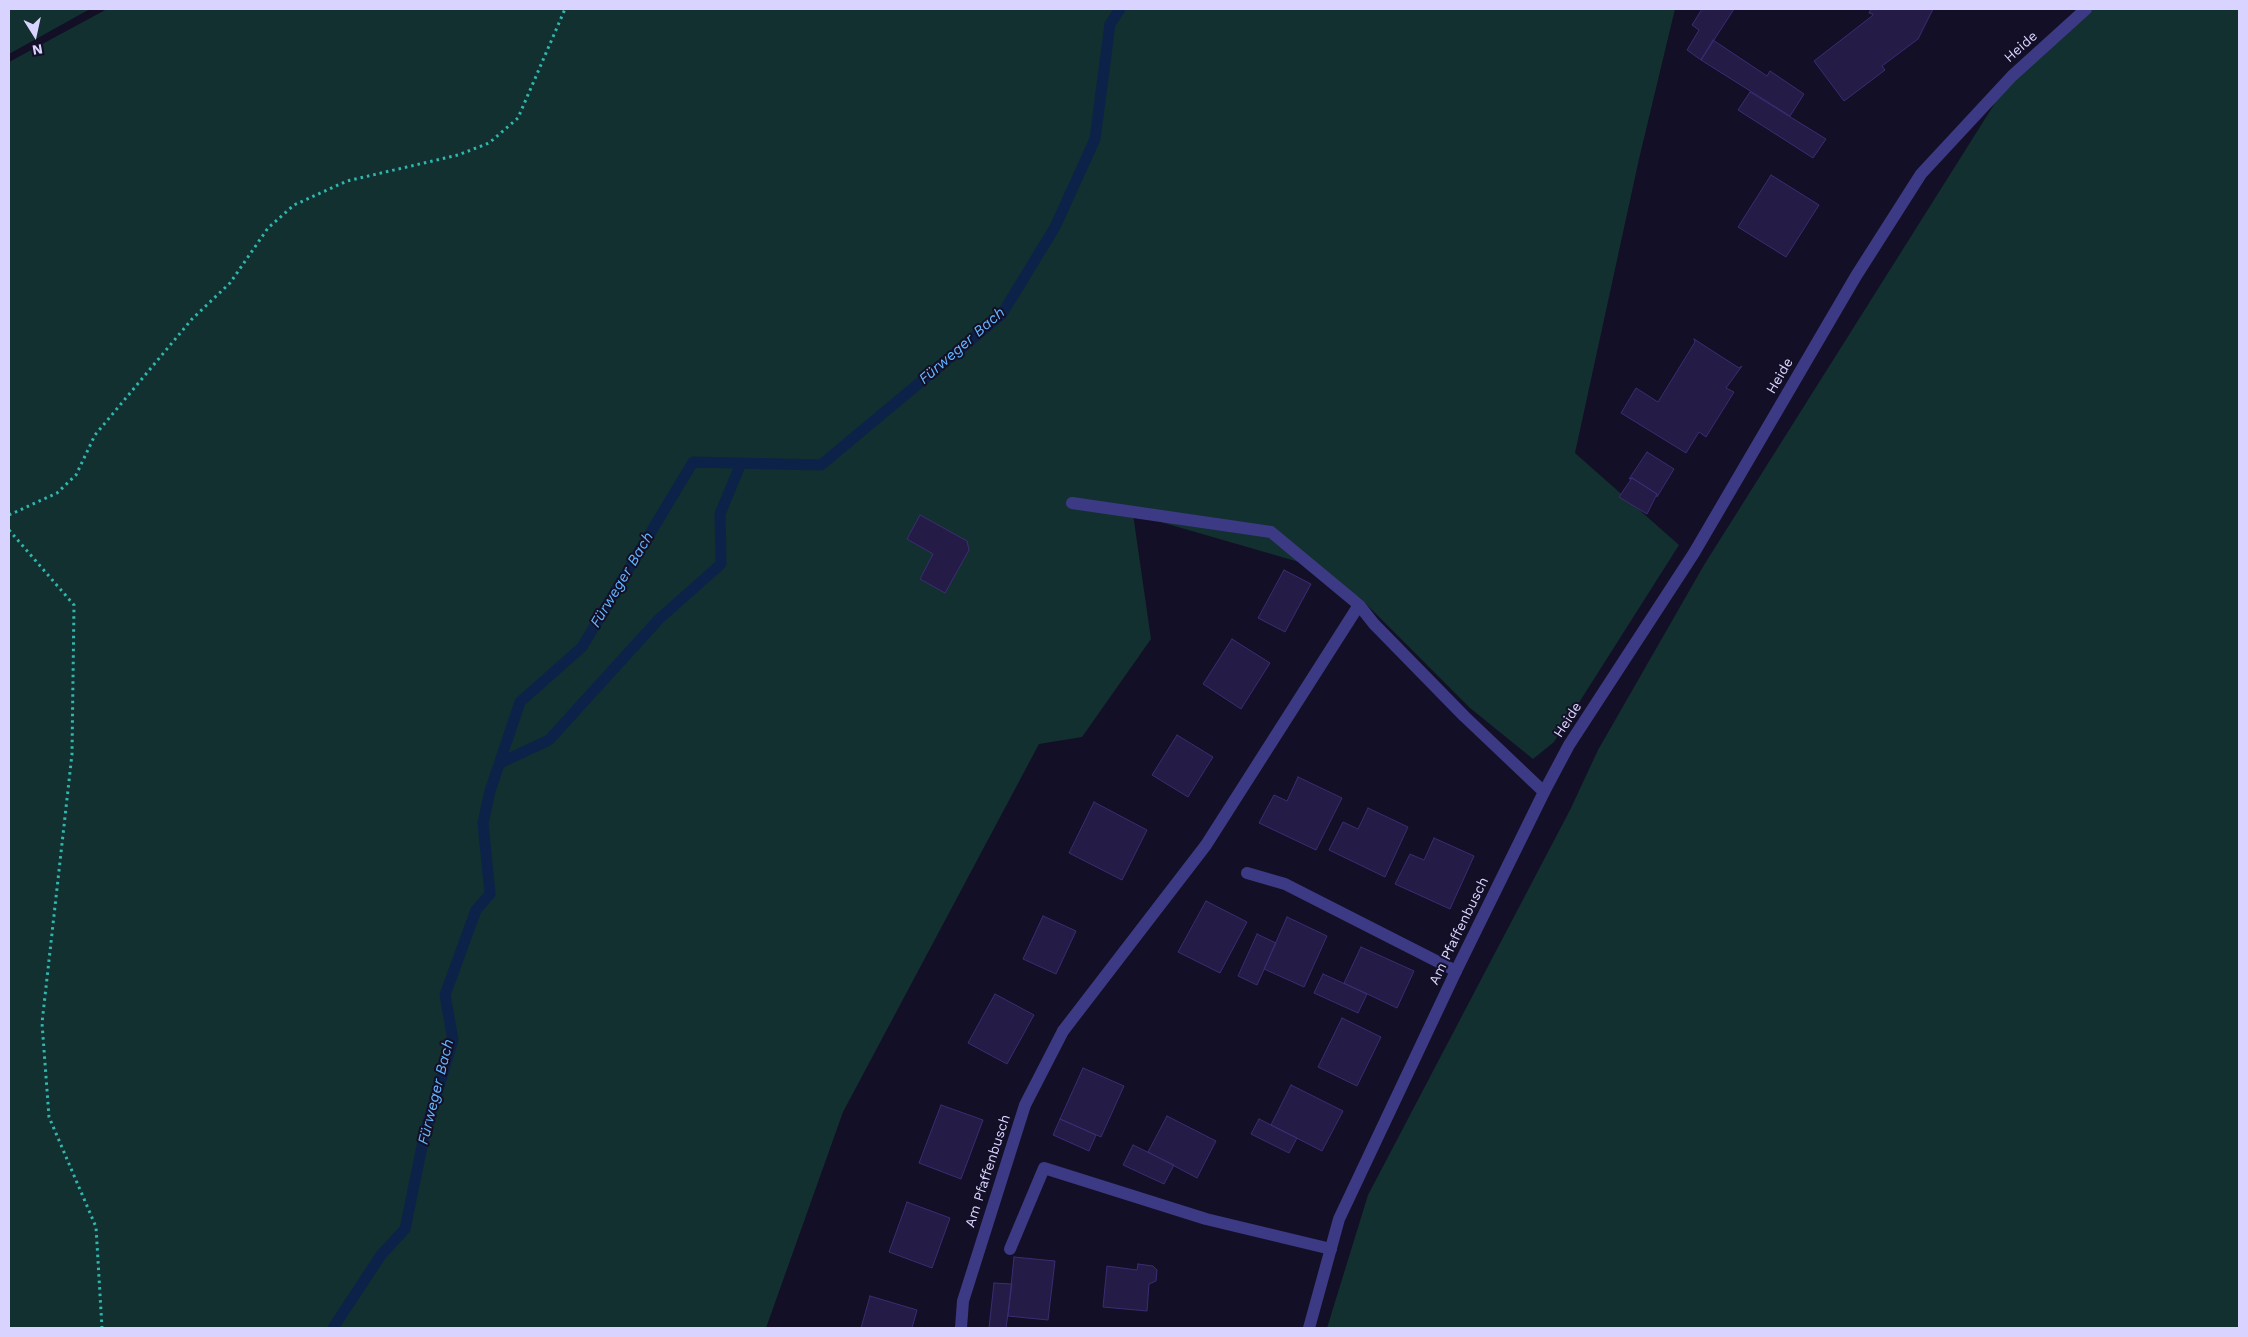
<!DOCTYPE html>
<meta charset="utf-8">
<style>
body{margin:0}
#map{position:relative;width:2248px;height:1337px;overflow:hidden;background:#130f26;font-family:"Work Sans",sans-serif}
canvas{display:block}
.frame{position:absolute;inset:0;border:10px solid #d9d4ff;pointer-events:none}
.north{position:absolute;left:10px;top:10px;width:50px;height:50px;-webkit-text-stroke:4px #130f26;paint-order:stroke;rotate:170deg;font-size:14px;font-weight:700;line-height:20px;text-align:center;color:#d9d4ff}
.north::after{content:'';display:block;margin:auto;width:18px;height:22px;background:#d9d4ff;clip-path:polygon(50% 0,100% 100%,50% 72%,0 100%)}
</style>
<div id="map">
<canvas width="2248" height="1337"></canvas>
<div class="frame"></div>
<div class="north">N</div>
</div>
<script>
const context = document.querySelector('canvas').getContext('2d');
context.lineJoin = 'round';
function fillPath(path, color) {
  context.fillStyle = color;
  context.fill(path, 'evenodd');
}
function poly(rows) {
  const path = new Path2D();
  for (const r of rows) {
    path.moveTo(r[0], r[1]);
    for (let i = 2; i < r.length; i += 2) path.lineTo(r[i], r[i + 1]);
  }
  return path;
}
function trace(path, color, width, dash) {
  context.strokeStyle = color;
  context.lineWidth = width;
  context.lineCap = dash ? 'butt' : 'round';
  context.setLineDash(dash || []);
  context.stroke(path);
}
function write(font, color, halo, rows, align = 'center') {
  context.font = font + ' "Work Sans",sans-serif';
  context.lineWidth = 4;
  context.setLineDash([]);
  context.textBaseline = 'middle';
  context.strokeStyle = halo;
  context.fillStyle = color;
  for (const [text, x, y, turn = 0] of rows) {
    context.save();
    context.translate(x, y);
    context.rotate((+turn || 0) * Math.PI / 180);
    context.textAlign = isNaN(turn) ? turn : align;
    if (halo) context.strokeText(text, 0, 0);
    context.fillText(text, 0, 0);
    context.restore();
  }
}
fillPath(poly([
 [9,9,90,9,9,54],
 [107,9,1675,9,1639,159,1575,453,1679,545,1554,742,1533,759,1470,708,1360,598,1299,562,1133,514,1151,639,1082,737,1039,744,843,1112,766,1328,9,1328,9,62],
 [2086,9,2239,9,2239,1328,1327,1328,1368,1195,1570,810,1598,750,1704,565,2012,76]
]), '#12302f');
trace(poly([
 [500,763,549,740,659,619,721,564,720,514,741,463],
 [333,1328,381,1255,405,1229,425,1132,453,1040,445,995,476,910,490,894,483,823,490,791,520,702,582,647,693,462,821,465,1002,314,1055,227,1095,139,1110,24,1120,9]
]), '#0c2248', 11);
const building = poly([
 [1702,9,1734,9,1701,60,1687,50,1699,30,1692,25,1702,9],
 [1871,9,1933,9,1918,39,1882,66,1885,70,1844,101,1814,61,1872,16,1873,14,1869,13,1871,9],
 [1713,40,1767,76,1770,71,1804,94,1790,116,1701,60,1713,40],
 [1750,92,1826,139,1813,158,1738,110,1750,92],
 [1771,175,1819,205,1786,257,1738,227,1771,175],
 [1694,339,1739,368,1742,366,1726,388,1734,392,1706,437,1699,432,1686,453,1621,413,1636,388,1658,402,1695,342,1694,339],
 [1647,452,1674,469,1657,497,1657,494,1632,478,1629,479,1647,452],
 [1632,478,1657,494,1647,514,1619,497,1632,478],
 [920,515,967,541,969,550,945,593,920,579,933,554,907,539,920,515],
 [1284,570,1311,584,1285,632,1258,618,1284,570],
 [1232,639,1270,663,1241,709,1203,684,1232,639],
 [1177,735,1213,757,1188,797,1152,775,1177,735],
 [1298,777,1342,798,1316,850,1259,823,1274,795,1287,801,1298,777],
 [1094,802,1147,830,1122,880,1069,853,1094,802],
 [1368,808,1408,827,1385,877,1329,850,1343,822,1358,829,1368,808],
 [1434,838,1474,856,1450,909,1395,884,1410,854,1424,860,1434,838],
 [1206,901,1247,922,1220,973,1178,952,1206,901],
 [1043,916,1076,931,1056,974,1023,959,1043,916],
 [1287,917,1327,936,1304,987,1264,969,1287,917],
 [1257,934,1276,943,1257,985,1238,976,1257,934],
 [1361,947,1414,971,1397,1008,1344,983,1361,947],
 [1323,974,1367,994,1358,1013,1314,993,1323,974],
 [995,994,1034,1015,1007,1064,968,1043,995,994],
 [1342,1018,1381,1037,1357,1086,1318,1067,1342,1018],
 [1083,1068,1124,1086,1101,1137,1060,1119,1083,1068],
 [1291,1085,1343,1111,1322,1151,1271,1125,1291,1085],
 [941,1105,983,1120,961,1179,919,1163,941,1105],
 [1167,1116,1216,1141,1197,1178,1148,1152,1167,1116],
 [1060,1119,1096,1135,1089,1151,1053,1135,1060,1119],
 [1259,1119,1297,1138,1289,1153,1251,1134,1259,1119],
 [1133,1145,1174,1165,1164,1184,1123,1165,1133,1145],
 [907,1202,950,1218,932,1268,889,1252,907,1202],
 [1014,1257,1055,1261,1048,1320,1008,1316,1014,1257],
 [1138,1264,1153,1266,1157,1270,1156,1281,1149,1284,1147,1311,1103,1307,1107,1266,1137,1270,1138,1264],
 [994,1283,1012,1284,1006,1328,989,1328,994,1283],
 [870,1296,917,1310,912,1328,861,1328,870,1296]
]);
fillPath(building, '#241b47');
trace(building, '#3b2d73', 1);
trace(poly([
 [9,515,57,493,76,475,95,435,192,319,230,283,268,228,294,205,347,181,458,155,489,143,518,118,565,9],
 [9,530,74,605,72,754,42,1023,49,1117,96,1227,102,1328]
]), '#2fb8b0', 3, [2.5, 4]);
trace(poly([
 [1359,605,1374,624,1464,716,1544,792],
 [1247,873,1285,884,1456,971],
 [1063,1031,1206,845,1359,605,1271,532,1072,503],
 [1010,1249,1044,1168,1206,1219,1331,1249]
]), '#3d3a85', 12);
trace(poly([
 [961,1328,963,1301,1025,1105,1063,1031],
 [1309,1328,1339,1219,1456,971,1544,792,1569,745,1694,553,1856,276,1921,174,2012,76,2086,9]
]), '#3d3a85', 12);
write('14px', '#d9d4ff', '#130f26', [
 ["Heide",2021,47,-42],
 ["Heide",1780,376,-60],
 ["Heide",1568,720,-57],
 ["Am Pfaffenbusch",1459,931,-64],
 ["Am Pfaffenbusch",988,1171,-72]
]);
write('italic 15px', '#62b6ff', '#130f26', [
 ["Fürweger Bach",962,346,-41],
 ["Fürweger Bach",622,580,-59],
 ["Fürweger Bach",436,1092,-76]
]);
</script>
